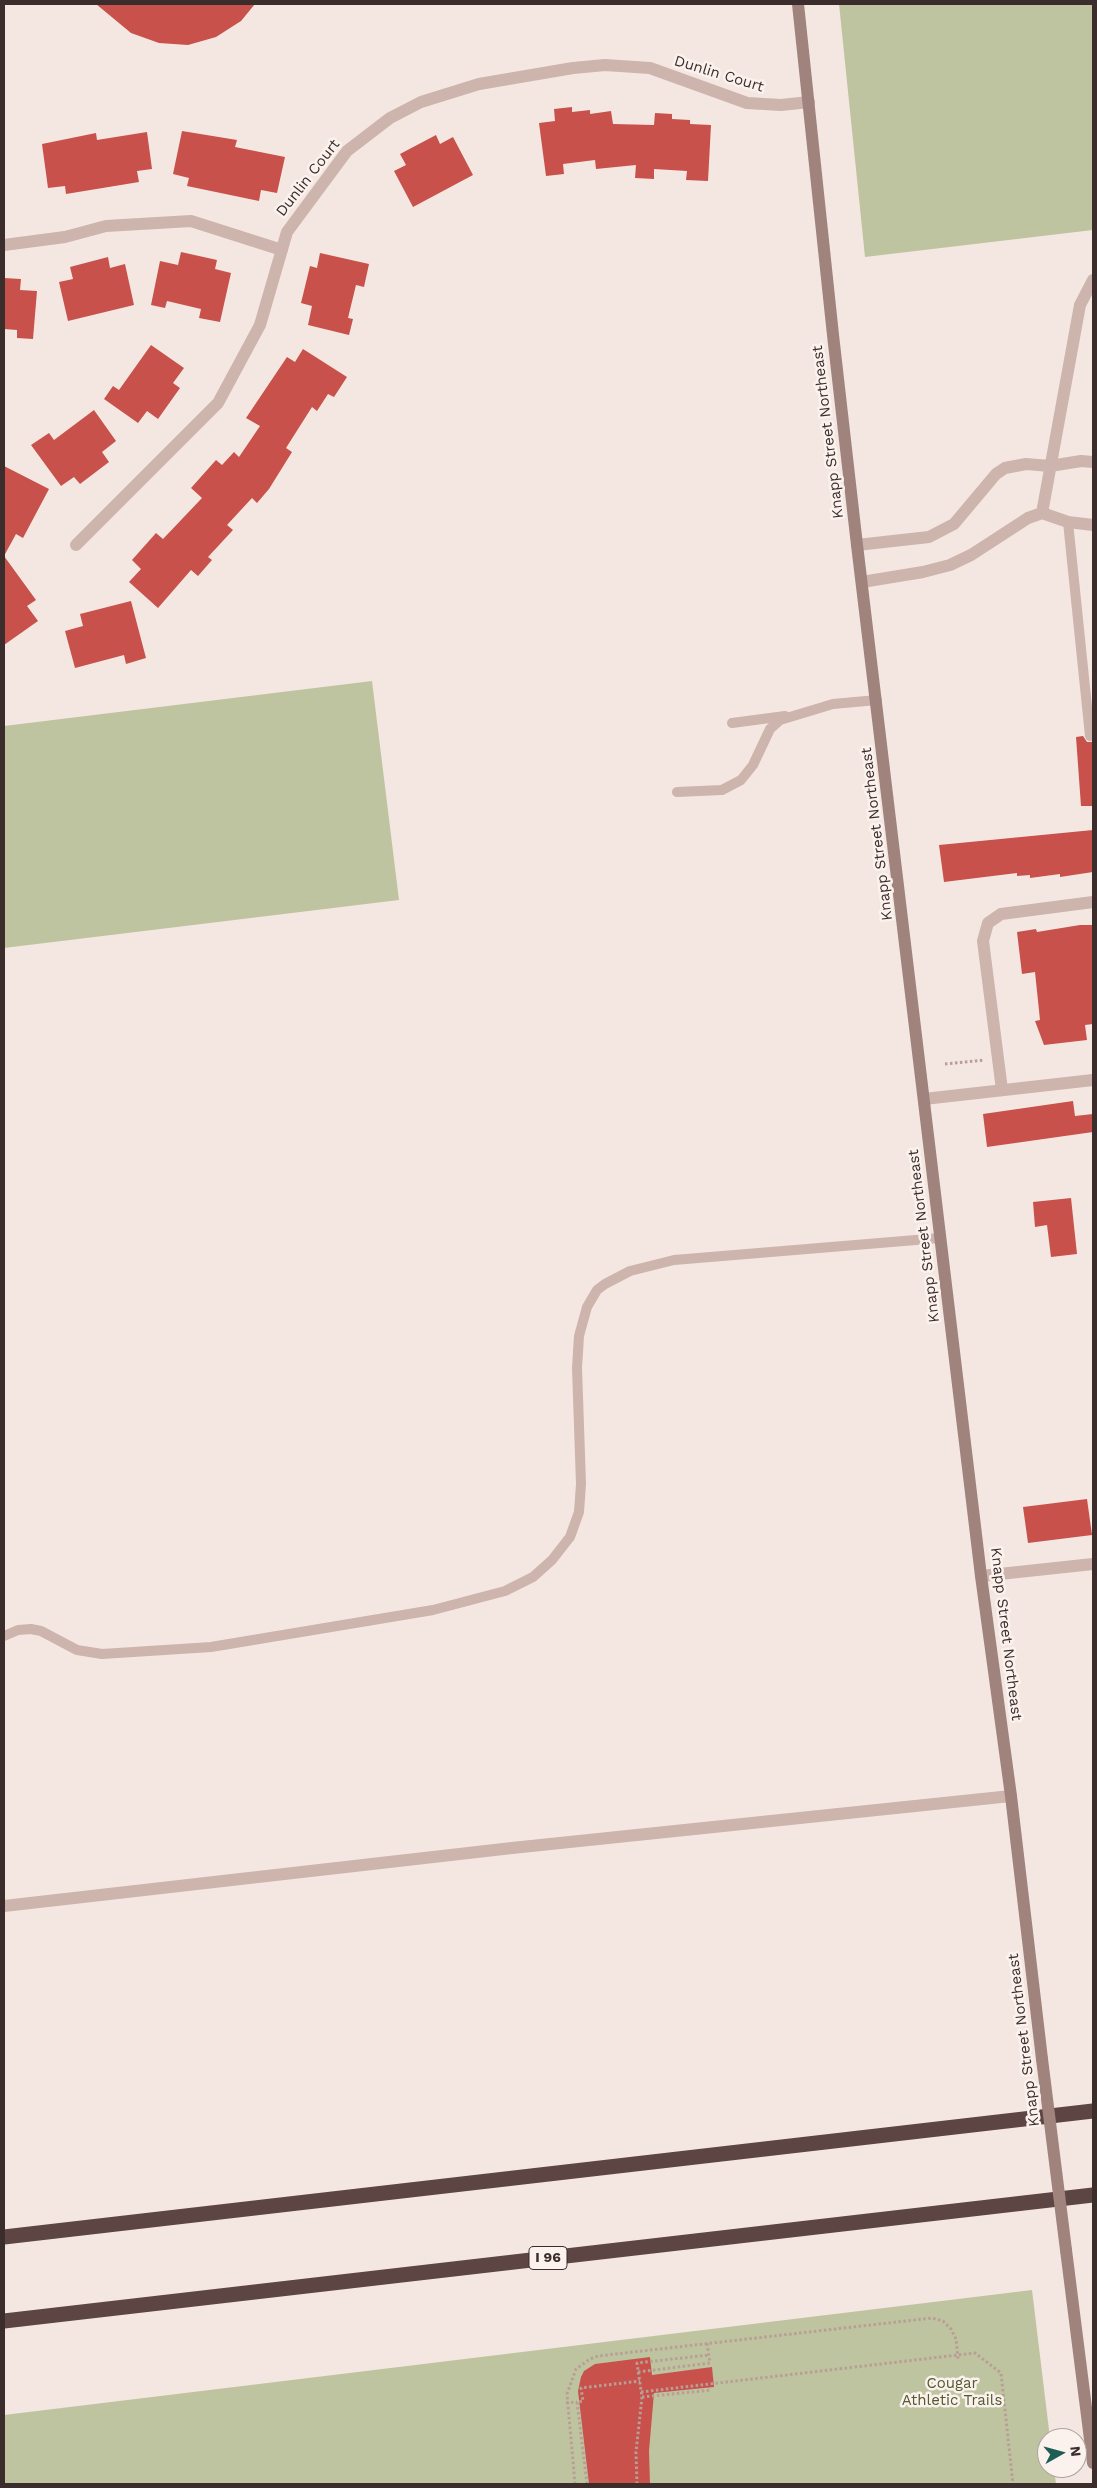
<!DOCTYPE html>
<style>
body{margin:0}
#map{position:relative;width:1097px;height:2488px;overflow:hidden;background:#f4e7e1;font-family:"Work Sans",sans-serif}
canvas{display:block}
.frame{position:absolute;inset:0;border:5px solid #3b2d2b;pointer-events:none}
.north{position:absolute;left:1037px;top:2428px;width:50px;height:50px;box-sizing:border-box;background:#fbf2ee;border:1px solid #aea3a0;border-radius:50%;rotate:83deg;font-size:14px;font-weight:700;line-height:20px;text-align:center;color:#3b2d2b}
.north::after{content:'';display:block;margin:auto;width:18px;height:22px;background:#1f5e55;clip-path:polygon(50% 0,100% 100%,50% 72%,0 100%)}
</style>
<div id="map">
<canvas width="1097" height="2488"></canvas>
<div class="frame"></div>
<div class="north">N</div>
</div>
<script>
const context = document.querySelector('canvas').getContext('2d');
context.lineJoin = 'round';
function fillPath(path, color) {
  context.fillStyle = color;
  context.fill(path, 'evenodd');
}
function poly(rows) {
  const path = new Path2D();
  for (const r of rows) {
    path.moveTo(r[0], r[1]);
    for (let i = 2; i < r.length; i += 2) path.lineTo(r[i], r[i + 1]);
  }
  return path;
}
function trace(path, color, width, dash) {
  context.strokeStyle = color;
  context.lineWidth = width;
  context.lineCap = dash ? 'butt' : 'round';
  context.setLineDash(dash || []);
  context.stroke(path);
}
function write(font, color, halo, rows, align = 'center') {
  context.font = font + ' "Work Sans",sans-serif';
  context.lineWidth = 5;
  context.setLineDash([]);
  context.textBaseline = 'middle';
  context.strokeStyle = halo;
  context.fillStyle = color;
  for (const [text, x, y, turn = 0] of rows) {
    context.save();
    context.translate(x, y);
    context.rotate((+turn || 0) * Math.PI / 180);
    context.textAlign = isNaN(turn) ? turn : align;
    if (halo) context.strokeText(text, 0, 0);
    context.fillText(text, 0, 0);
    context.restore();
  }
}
fillPath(poly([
 [839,4,1093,4,1093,230,865,257],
 [372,681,399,900,4,948,4,726],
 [1032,2290,1050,2438,1047,2438,1047,2468,1054,2468,1056,2484,4,2484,4,2415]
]), '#bfc4a0');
fillPath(poly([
 [96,4,255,4,241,21,216,37,188,45,159,43,131,33],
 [572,107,572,112,590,110,590,114,611,111,613,124,654,125,655,113,672,114,672,119,690,120,690,124,711,125,708,181,686,180,687,171,654,169,654,179,635,178,636,165,596,169,595,160,563,164,564,174,546,176,539,123,555,121,554,109],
 [182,131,237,140,235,147,285,157,277,193,261,190,259,201,187,186,189,178,173,174],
 [147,132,152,169,137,171,139,182,66,194,65,186,48,188,42,144,96,133,97,140],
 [436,135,440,144,453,137,473,175,413,207,394,171,406,165,400,154],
 [181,252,217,260,215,269,231,273,220,322,199,318,201,309,167,301,165,308,151,305,160,261,178,265],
 [320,253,369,264,364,287,356,285,348,318,353,319,349,335,308,325,312,306,301,303,310,266,317,268],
 [108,257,110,268,125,264,134,305,68,321,59,282,73,279,70,267],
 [4,278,21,279,20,290,37,291,33,339,17,338,17,330,4,329],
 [151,345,184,368,173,383,180,388,158,419,147,411,138,423,104,399,113,386,119,390],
 [303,349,347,377,334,397,328,394,317,411,312,407,286,448,292,452,269,489,257,503,252,498,227,525,233,530,208,557,212,560,198,576,191,570,158,608,129,582,141,569,132,560,156,533,163,539,202,498,191,488,216,460,222,465,234,452,239,457,260,426,246,418,287,357,295,362],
 [94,410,116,441,102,452,109,462,80,484,74,477,61,486,31,445,49,433,54,440],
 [4,466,49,489,23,538,16,534,4,556,36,600,27,606,38,621,4,645],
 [131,601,146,658,126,664,124,655,75,668,65,631,83,626,80,614],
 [1083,736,1087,742,1093,742,1093,806,1081,806,1076,737],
 [1093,830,1093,872,1060,877,1060,874,1030,878,1030,875,1017,876,1017,873,944,882,939,845],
 [1080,925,1093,925,1093,1024,1085,1025,1087,1040,1044,1045,1035,1021,1040,1020,1035,972,1022,974,1017,932,1036,929,1037,932],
 [1073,1101,1075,1116,1093,1114,1093,1132,987,1147,983,1114],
 [1071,1198,1077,1254,1051,1257,1047,1225,1035,1227,1033,1202],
 [1087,1499,1092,1535,1028,1543,1023,1507],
 [650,2357,652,2375,712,2367,714,2387,654,2393,649,2451,650,2484,589,2484,578,2391,581,2377,584,2371,595,2364]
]), '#c8514b');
trace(poly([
 [945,1064,984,1060],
 [638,2372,710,2363,707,2343],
 [641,2392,975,2353,1001,2373,1013,2484],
 [642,2397,711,2390],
 [566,2403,577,2402],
 [575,2484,567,2394,576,2369,590,2359,598,2356,932,2318,943,2321,951,2329,956,2339,958,2359],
 [587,2484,577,2402,583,2401,581,2388,640,2381],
 [637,2484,636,2452,642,2397,637,2363,709,2355]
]), '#b99e96', 3, [2.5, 2.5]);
trace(poly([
 [1068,522,1090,736],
 [732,723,785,716],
 [677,792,722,790,741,780,753,765,770,729,780,720,833,704,877,700],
 [4,1636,18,1630,31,1629,41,1631,77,1650,102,1654,211,1647,433,1610,505,1591,533,1577,552,1560,570,1537,579,1512,581,1484,577,1368,579,1336,587,1307,597,1290,605,1284,630,1271,674,1260,940,1238]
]), '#cdb4ac', 10);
trace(poly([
 [4,245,65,237,106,226,191,221,282,250],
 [1042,513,1080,305,1093,280],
 [76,545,218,403,260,325,287,232,347,151,390,118,421,102,479,84,573,68,605,65,650,68,747,103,781,105,809,102],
 [857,545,929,537,954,524,996,474,1005,468,1026,464,1050,466,1081,461,1093,462],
 [862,582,923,572,950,565,971,555,1028,518,1042,513,1068,522,1093,525],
 [1002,1090,983,941,988,923,1001,914,1093,902],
 [924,1099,1093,1080],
 [981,1576,1093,1564],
 [4,1906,512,1848,1011,1796]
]), '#cdb4ac', 12);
trace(poly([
 [798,4,833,335,857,545,981,1576,1011,1796,1042,2059],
 [1066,2250,1093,2463]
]), '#a1837d', 12);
trace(poly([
 [4,2237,1093,2111],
 [4,2321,1093,2195]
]), '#5c4542', 15);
trace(poly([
 [1042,2059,1066,2250]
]), '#a1837d', 12);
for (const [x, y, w] of [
 [548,2258,38]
]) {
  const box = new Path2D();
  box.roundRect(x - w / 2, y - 11.5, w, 23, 4);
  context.fillStyle = '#fbf2ee';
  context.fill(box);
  trace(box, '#3b2d2b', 1);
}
write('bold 14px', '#3b2d2b', null, [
 ["I 96",548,2258]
]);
write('15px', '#3b2d2b', '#fbf2ee', [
 ["Dunlin Court",719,74,17],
 ["Dunlin Court",308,178,-52],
 ["Knapp Street Northeast",828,432,-97],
 ["Knapp Street Northeast",877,834,-97],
 ["Knapp Street Northeast",924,1236,-97],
 ["Knapp Street Northeast",1006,1634,83],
 ["Knapp Street Northeast",1024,2040,-97]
]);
write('15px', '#525a2e', '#fbf2ee', [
 ["Cougar",952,2384],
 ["Athletic Trails",952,2401]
]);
</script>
